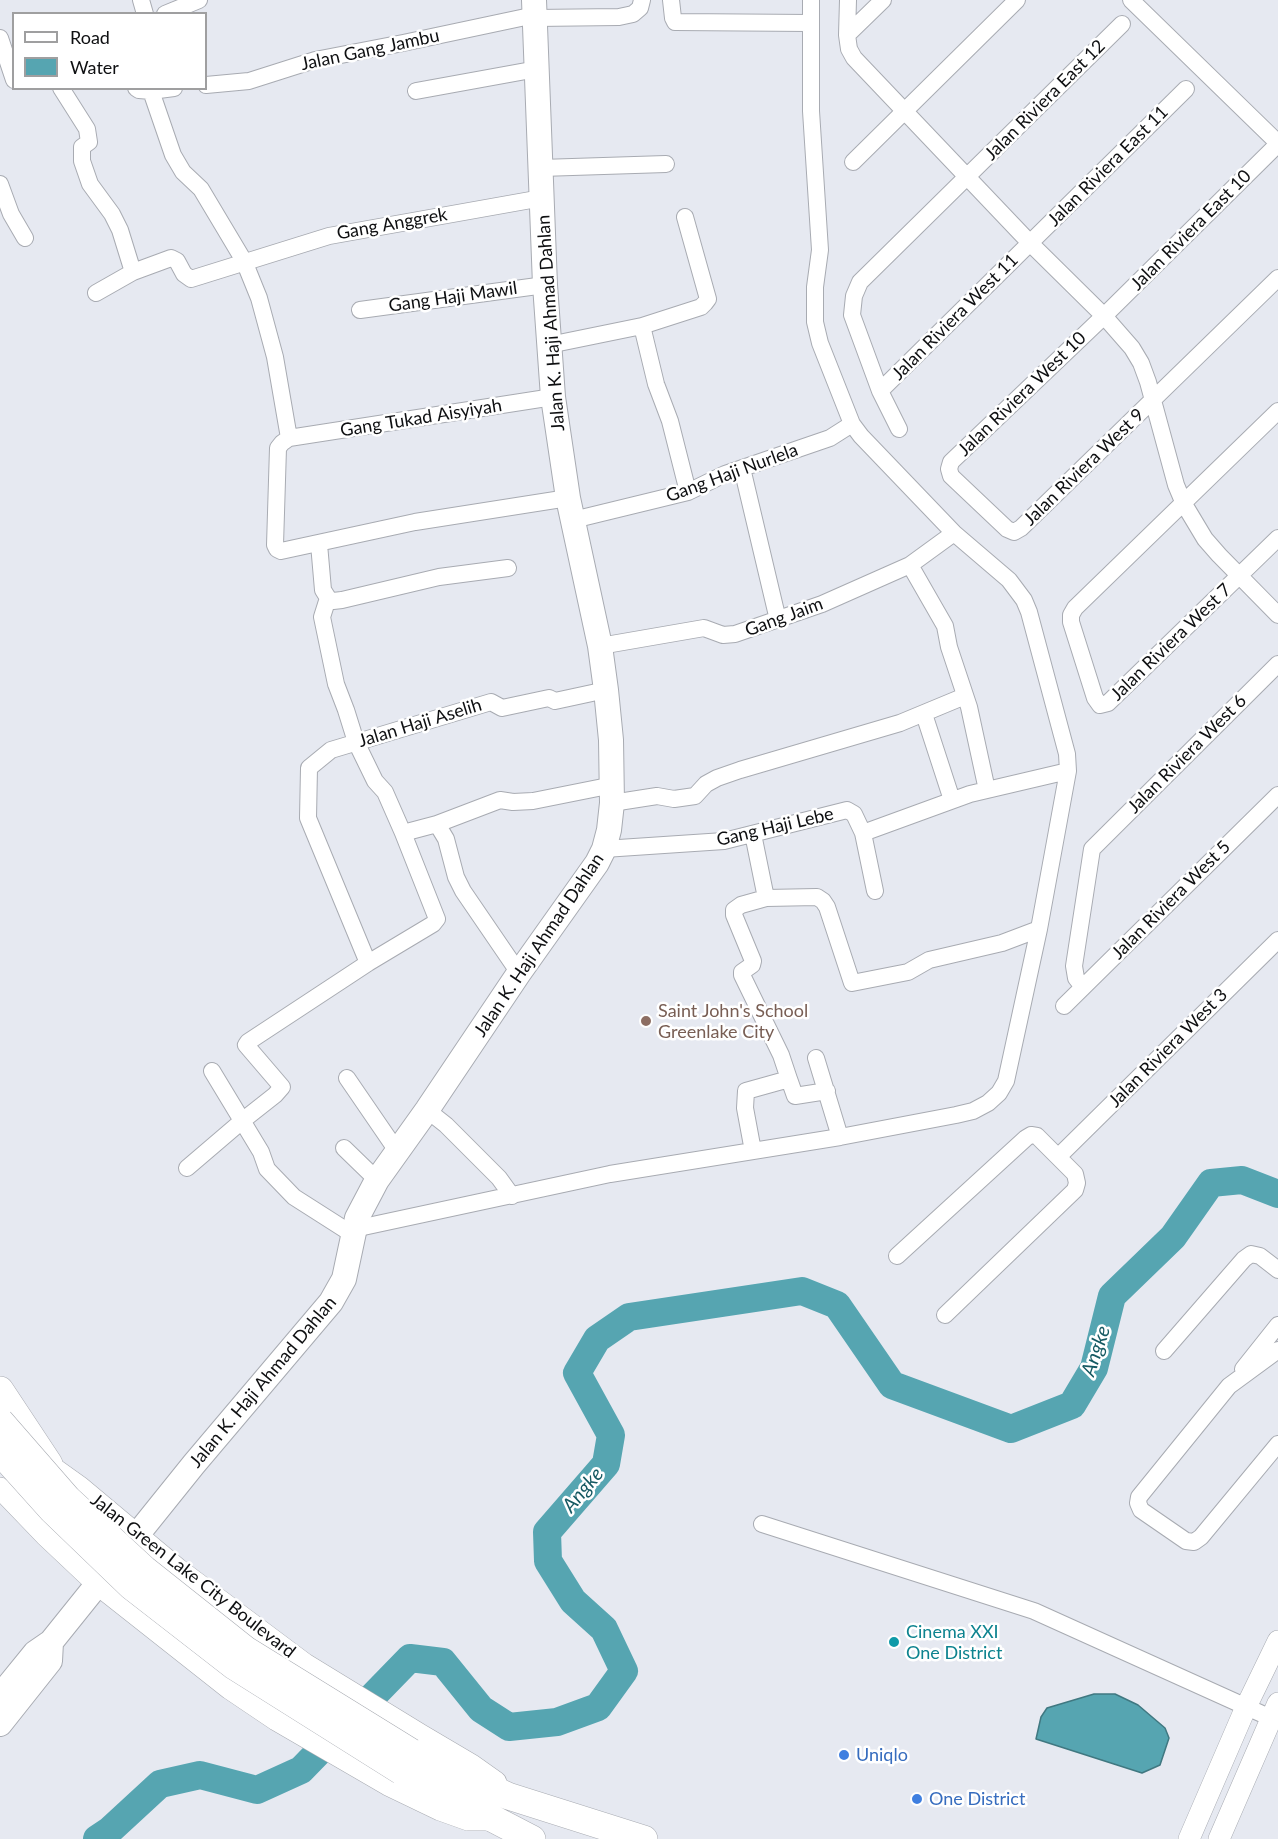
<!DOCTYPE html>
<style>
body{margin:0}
#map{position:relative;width:1278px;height:1839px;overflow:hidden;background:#e6e9f1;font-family:Lato,sans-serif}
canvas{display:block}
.legend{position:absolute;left:12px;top:12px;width:195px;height:78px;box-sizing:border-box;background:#fff;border:2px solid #9f9fa0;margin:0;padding:8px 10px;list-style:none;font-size:18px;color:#0e0f11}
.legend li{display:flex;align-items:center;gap:12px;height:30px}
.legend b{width:30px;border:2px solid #9f9fa0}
</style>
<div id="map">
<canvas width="1278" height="1839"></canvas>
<ul class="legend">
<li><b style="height:8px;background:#fff"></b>Road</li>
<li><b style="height:16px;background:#56a5b1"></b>Water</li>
</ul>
</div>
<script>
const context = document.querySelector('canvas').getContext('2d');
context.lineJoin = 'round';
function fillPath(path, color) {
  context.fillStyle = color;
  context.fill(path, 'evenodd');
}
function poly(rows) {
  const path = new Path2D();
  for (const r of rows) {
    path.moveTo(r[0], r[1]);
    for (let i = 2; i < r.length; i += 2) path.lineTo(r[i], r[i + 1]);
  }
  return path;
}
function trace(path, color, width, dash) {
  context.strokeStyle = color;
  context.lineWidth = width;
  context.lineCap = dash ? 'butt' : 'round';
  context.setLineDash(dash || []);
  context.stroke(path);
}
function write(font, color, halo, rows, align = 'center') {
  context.font = font + ' Lato,sans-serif';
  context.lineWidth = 5;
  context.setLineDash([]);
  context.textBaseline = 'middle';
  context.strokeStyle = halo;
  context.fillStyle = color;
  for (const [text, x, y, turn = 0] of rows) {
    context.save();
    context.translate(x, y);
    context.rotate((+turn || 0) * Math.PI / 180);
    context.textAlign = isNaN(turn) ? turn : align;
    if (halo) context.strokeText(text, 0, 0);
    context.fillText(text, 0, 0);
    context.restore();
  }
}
const water = poly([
 [1094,1694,1115,1694,1138,1705,1165,1728,1169,1738,1160,1765,1142,1773,1036,1739,1041,1717,1047,1708,1094,1694]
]);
fillPath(water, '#56a5b1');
trace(water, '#407881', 1.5);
trace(poly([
 [97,1839,109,1831,160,1784,200,1775,257,1790,301,1770,410,1658,443,1662,481,1709,509,1727,557,1722,598,1707,624,1671,604,1629,573,1601,548,1561,547,1532,606,1464,611,1435,577,1373,597,1339,629,1317,802,1291,837,1305,892,1385,1011,1429,1072,1405,1094,1368,1112,1296,1173,1237,1211,1183,1242,1180,1278,1194]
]), '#56a5b1', 28);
const minor = poly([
 [141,0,145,14],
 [671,0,673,18,675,22,810,23],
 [848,0,847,35,849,49,854,58,1030,243,1104,316,1132,348,1141,363,1148,382,1176,485,1184,504,1205,539,1219,555,1278,615],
 [1131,0,1278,143],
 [165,14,199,0],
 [535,18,619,17,633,14,640,8,642,0],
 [847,35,883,0],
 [0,38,14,80],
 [206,85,249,81,315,60,403,43,535,15],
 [61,88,87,129,89,142,82,147,82,161,90,184,112,214,120,230,133,272],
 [136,88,139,90,151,91,174,88],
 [151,91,173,155,183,172,201,189,244,261,259,298,275,357,289,438],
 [416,91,537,69],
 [1278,144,1104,316,951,462,949,469,951,476,1007,529,1014,532,1021,528,1278,278],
 [853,162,1017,0],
 [541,168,666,164],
 [0,184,11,214,25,238],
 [96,293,133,272,171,258,177,261,184,274,191,279,329,236,542,198],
 [360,310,545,285],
 [642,326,656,384,670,421,688,492],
 [549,345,642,326,701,307,705,303,708,299,685,217],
 [880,391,1186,89],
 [553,397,289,438,282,443,278,448,275,545,277,549,281,551,415,522,568,498],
 [1278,411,1075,608,1071,615,1071,622,1095,698,1100,705,1108,703,1278,538],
 [899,429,880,391,852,315,854,296,860,282,1122,24],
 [742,468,778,620],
 [573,520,688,492,725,474,830,438,852,424],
 [319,544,323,590,328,598,333,601,342,600,439,577,508,568],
 [910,565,945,626,949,647,969,707,987,790],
 [600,646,704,628,723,635,735,634,822,604,910,565,954,533],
 [924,714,952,800],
 [612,803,657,796,674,799,695,796,706,784,717,778,740,770,900,723,965,696],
 [437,824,446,839,456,877,463,891,519,973],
 [403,833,437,824,500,800,513,802,533,801,613,785],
 [863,833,875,891],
 [753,834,766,898,817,897,823,901,827,907,852,983,908,972,929,960,1002,943,1039,929],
 [604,849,724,841,847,810,854,814,863,833,970,794,1068,771],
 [368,963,308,818,309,768,331,750,491,702,502,708,549,698,555,701,606,690],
 [1083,987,1076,978,1074,966,1092,849,1278,664],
 [1064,1006,1278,795],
 [816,1058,840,1137],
 [212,1071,261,1152,267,1169,294,1197,352,1234],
 [347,1078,397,1151],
 [789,1079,795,1096,827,1091],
 [427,1110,446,1125,499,1178,512,1196],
 [344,1148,377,1180],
 [753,1151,745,1108,746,1091,789,1079,781,1055,742,975,742,972,752,965,753,961,734,915,734,910,741,905,766,898],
 [1058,1157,1278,940],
 [187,1168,242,1121,275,1095,282,1087,246,1045,248,1042,368,963,433,924,437,919,403,833,385,792,375,781,356,742,346,710,336,684,322,617,328,598],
 [354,1229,610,1174,840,1137,956,1115,973,1111,988,1103,999,1093,1006,1081,1039,929,1068,771,1067,754,1029,612,1024,600,1009,580,954,533,861,436,852,424,820,343,815,322,815,287,820,250,811,111,811,0],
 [897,1256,1026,1138,1031,1135,1037,1136,1075,1174,1077,1183,1075,1190,945,1315],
 [1278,1350,1229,1386,1139,1497,1138,1503,1141,1510,1186,1541,1194,1542,1201,1537,1278,1444],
 [1164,1351,1244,1259,1251,1254,1260,1256,1278,1270],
 [1243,1369,1278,1325],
 [762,1524,1034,1611,1271,1718]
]);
const tertiary = poly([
 [45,1462,80,1487,178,1569,305,1664,421,1735,472,1765,496,1782],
 [0,1488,45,1535,97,1584,230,1689,276,1720,388,1785,440,1810,468,1820,489,1820],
 [1189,1839,1246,1707,1278,1641],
 [1219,1839,1278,1703]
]);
const secondary = poly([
 [0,1696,35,1653,51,1642,194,1464,331,1302,344,1279,357,1218,377,1180,427,1110,519,973,597,863,604,849,609,830,612,803,611,740,606,690,600,646,568,498,553,397,545,285,534,0],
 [0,1724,50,1661,51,1642]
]);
const primary = poly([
 [0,1390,49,1464],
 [411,1752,508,1796,644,1839],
 [401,1771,532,1839]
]);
trace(minor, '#a8abb2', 18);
trace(tertiary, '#a8abb2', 22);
trace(secondary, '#a8abb2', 26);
trace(primary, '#a8abb2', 28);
trace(minor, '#fff', 16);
trace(tertiary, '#fff', 21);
trace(secondary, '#fff', 24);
trace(primary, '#fff', 27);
const primaryBridge = poly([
 [0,1421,68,1499,144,1569,246,1650,411,1752],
 [0,1452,52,1510,131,1586,234,1666,401,1771]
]);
trace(primaryBridge, '#a8abb2', 28, []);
trace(primaryBridge, '#fff', 27);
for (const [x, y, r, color] of [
 [646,1021,6,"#8d6e63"],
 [894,1642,6,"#0f9aa8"],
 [844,1755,6,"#3f7fe0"],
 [917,1799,6,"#3f7fe0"]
]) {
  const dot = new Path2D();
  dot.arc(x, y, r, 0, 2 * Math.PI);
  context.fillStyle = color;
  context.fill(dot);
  trace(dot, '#fff', 2);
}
write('18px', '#0e0f11', '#fff', [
 ["Jalan Gang Jambu",370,50,-12],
 ["Jalan Riviera East 12",1045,100,-45],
 ["Jalan Riviera East 11",1108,166,-45],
 ["Gang Anggrek",392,224,-10],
 ["Jalan Riviera East 10",1191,230,-45],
 ["Gang Haji Mawil",453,297,-8],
 ["Jalan Riviera West 11",955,317,-45],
 ["Jalan K. Haji Ahmad Dahlan",551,323,-94],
 ["Jalan Riviera West 10",1022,394,-44],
 ["Gang Tukad Aisyiyah",421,418,-9],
 ["Jalan Riviera West 9",1084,467,-44],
 ["Gang Haji Nurlela",732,473,-20],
 ["Gang Jaim",784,617,-20],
 ["Jalan Riviera West 7",1171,642,-44],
 ["Jalan Haji Aselih",420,723,-17],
 ["Jalan Riviera West 6",1187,754,-45],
 ["Gang Haji Lebe",775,827,-13],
 ["Jalan Riviera West 5",1171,900,-45],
 ["Jalan K. Haji Ahmad Dahlan",539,945,-56],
 ["Jalan Riviera West 3",1168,1048,-45],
 ["Jalan K. Haji Ahmad Dahlan",263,1382,-50],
 ["Jalan Green Lake City Boulevard",193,1576,38]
]);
write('18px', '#785e54', '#fff', [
 ["Saint John's School",658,1011],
 ["Greenlake City",658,1032]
], 'left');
write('18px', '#0d838f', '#fff', [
 ["Cinema XXI",906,1632],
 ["One District",906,1653]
], 'left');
write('18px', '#366cbe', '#fff', [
 ["Uniqlo",856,1755],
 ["One District",929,1799]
], 'left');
write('italic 20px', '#155962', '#fff', [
 ["Angke",1096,1351,-71],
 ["Angke",583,1490,-50]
]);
</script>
